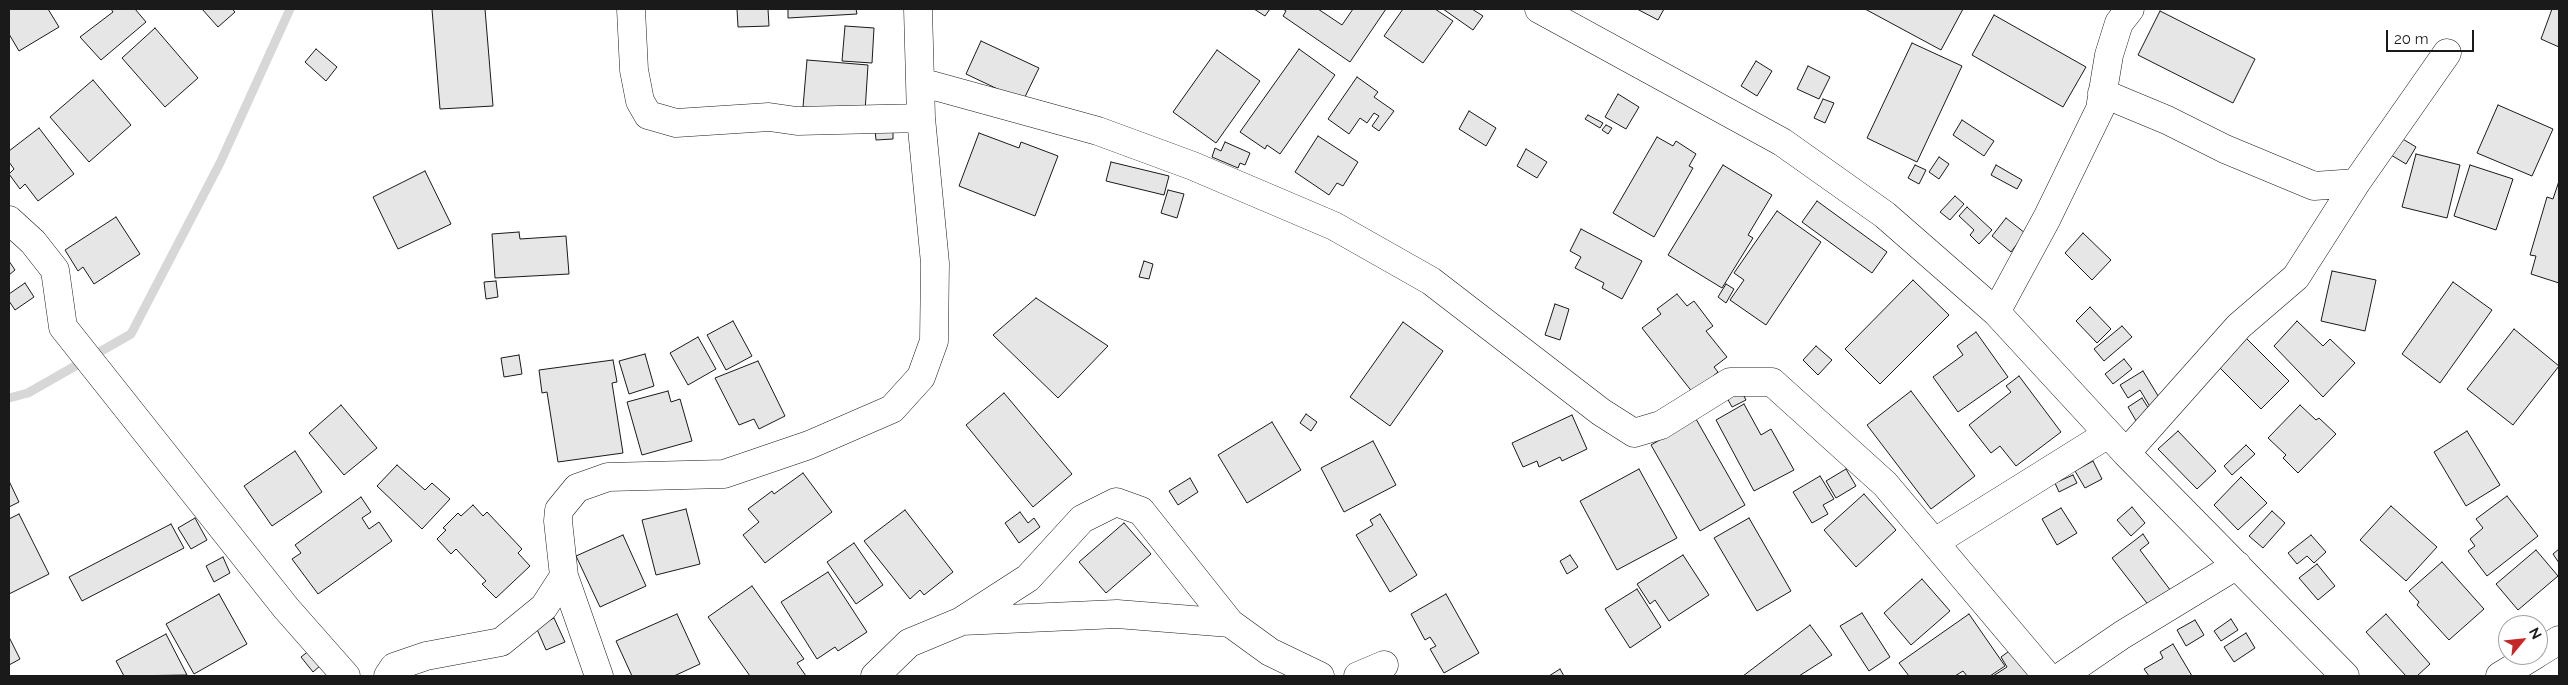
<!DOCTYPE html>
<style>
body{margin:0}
#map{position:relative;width:2568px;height:685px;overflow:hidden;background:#fff;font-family:Raleway,sans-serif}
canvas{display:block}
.frame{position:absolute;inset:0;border:10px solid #1a1a1a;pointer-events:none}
.north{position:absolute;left:2498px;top:615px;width:50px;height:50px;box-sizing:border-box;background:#fff;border:1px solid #a3a3a3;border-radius:50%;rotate:62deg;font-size:14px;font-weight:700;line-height:20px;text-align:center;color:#1a1a1a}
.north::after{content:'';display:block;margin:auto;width:18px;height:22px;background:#c62828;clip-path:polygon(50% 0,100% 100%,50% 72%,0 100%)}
.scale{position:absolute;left:2386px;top:30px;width:88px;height:22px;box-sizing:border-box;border:2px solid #1a1a1a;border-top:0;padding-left:6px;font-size:15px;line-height:18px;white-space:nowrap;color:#1a1a1a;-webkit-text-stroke:4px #fff;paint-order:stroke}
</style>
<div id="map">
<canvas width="2568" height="685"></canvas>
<div class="frame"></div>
<div class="north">N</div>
<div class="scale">20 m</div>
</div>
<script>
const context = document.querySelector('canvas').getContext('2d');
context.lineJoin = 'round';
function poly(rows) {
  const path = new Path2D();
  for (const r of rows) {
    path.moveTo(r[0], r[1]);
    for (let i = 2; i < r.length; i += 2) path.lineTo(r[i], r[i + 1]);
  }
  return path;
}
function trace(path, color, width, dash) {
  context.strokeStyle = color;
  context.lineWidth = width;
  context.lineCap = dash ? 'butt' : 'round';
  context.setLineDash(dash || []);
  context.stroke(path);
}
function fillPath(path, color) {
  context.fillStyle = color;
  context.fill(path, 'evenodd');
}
trace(poly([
 [9,398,28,393,131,334,220,163,290,9]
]), '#d7d7d7', 9);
const building = poly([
 [9,9,48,9,59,27,19,51,9,34,9,9],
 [111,9,135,9,146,22,101,60,80,37,113,12,111,9],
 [202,9,232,9,235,12,218,27,202,9],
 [432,9,485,9,493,106,440,109,432,9],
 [737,9,768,9,769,26,738,27,737,9],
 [788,9,856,9,857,14,788,18,788,9],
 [1254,9,1270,9,1265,16,1254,9],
 [1283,9,1318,9,1342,25,1353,9,1386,9,1350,62,1283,16,1286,11,1283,9],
 [1403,9,1435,9,1453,21,1423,63,1384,36,1403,9],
 [1443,9,1472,9,1483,16,1473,30,1443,9],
 [1637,9,1664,9,1658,20,1637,9],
 [1865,9,1963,9,1941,50,1865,9],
 [2552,9,2559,9,2559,47,2541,39,2552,9],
 [2160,11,2255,59,2233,103,2138,55,2160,11],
 [1994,15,2086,67,2063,107,1972,55,1994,15],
 [845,26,874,28,872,63,842,61,845,26],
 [155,28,198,78,165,107,122,58,155,28],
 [981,41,1039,68,1023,101,966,74,981,41],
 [1912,43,1962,66,1917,162,1867,138,1912,43],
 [316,49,337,67,326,81,305,62,316,49],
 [1299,49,1335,75,1280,154,1267,145,1265,149,1240,132,1299,49],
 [1217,50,1260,81,1216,143,1173,112,1217,50],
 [807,60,868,65,865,112,803,107,807,60],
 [1756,61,1772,71,1757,96,1741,86,1756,61],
 [1808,66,1830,77,1819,99,1797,89,1808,66],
 [1357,77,1378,92,1374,97,1394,111,1379,131,1372,126,1379,116,1374,113,1367,123,1360,118,1349,134,1328,119,1357,77],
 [93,80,131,125,89,162,50,117,93,80],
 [1618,94,1639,107,1626,129,1605,117,1618,94],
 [1823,99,1834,103,1825,123,1814,118,1823,99],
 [2498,105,2553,129,2532,176,2477,153,2498,105],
 [1469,111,1496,128,1486,146,1459,129,1469,111],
 [1588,115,1603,123,1600,128,1585,119,1588,115],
 [1962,120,1994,141,1984,156,1953,135,1962,120],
 [1606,125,1612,128,1608,134,1602,130,1606,125],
 [39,128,74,174,38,201,25,184,20,189,9,174,14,169,9,162,9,151,39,128],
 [893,129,893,139,876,140,875,130,893,129],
 [979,133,1019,148,1021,142,1058,156,1035,216,959,186,979,133],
 [2396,135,2416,147,2406,164,2386,152,2396,135],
 [1318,136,1358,162,1343,186,1337,183,1329,195,1295,172,1318,136],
 [1657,137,1673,146,1676,141,1696,154,1689,166,1693,168,1654,237,1613,213,1657,137],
 [1225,142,1250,153,1245,165,1240,163,1238,168,1212,157,1215,148,1221,151,1225,142],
 [1526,149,1547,162,1537,178,1517,166,1526,149],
 [2416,154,2460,165,2447,218,2402,207,2416,154],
 [1939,157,1949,164,1939,179,1929,172,1939,157],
 [1111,162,1169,176,1164,195,1106,181,1111,162],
 [1723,165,1772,195,1748,235,1753,238,1722,288,1668,255,1723,165],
 [1915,165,1926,170,1919,184,1908,178,1915,165],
 [1996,165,2022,180,2017,189,1991,175,1996,165],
 [2470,165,2513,179,2496,230,2454,216,2470,165],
 [425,171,451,224,398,249,373,197,425,171],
 [2559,181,2559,283,2531,274,2536,256,2530,255,2547,197,2553,199,2559,181],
 [1168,190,1184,194,1177,218,1161,213,1168,190],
 [1955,196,1964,204,1950,220,1940,212,1955,196],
 [1817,201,1887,252,1872,273,1802,222,1817,201],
 [1967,207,1992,230,1979,244,1970,235,1974,230,1959,216,1967,207],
 [1777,211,1821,242,1766,325,1730,300,1744,280,1734,273,1777,211],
 [116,217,140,254,94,284,83,267,78,271,65,250,116,217],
 [2006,218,2025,233,2011,252,1992,236,2006,218],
 [1581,229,1642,261,1622,299,1602,288,1604,283,1575,268,1581,257,1570,251,1581,229],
 [519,232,520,239,566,236,569,274,495,278,492,234,519,232],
 [2083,233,2111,260,2092,280,2065,253,2083,233],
 [9,261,15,270,9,275,9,261],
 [1144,261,1153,264,1149,279,1139,277,1144,261],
 [2332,271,2376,280,2365,331,2321,321,2332,271],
 [1913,280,1949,315,1880,384,1845,349,1913,280],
 [496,281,498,297,486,299,484,282,496,281],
 [2453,282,2492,310,2440,383,2402,354,2453,282],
 [25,283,34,297,15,310,9,301,9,294,25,283],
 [1726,284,1734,289,1726,303,1718,297,1726,284],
 [1677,294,1687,306,1694,301,1713,326,1706,331,1727,357,1714,367,1718,372,1693,393,1642,328,1661,314,1657,309,1677,294],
 [1036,298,1108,346,1058,398,993,335,1036,298],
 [1555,304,1569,309,1560,340,1545,335,1555,304],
 [2090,307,2111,329,2097,343,2076,321,2090,307],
 [733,321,752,356,726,370,707,335,733,321],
 [2297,321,2323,346,2330,339,2355,363,2323,397,2274,346,2297,321],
 [1403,322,1443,351,1390,426,1350,397,1403,322],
 [2122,326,2132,337,2104,361,2094,349,2122,326],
 [2514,329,2559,366,2513,425,2467,389,2514,329],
 [1976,332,2008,377,1958,412,1933,377,1963,355,1957,346,1976,332],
 [2244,336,2289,381,2261,409,2216,364,2244,336],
 [698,337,716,369,688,385,670,353,698,337],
 [1816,346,1832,360,1818,375,1803,360,1816,346],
 [645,354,654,386,629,394,619,361,645,354],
 [519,355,522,374,504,377,501,358,519,355],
 [2124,359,2132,369,2113,384,2105,374,2124,359],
 [613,360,617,382,612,383,623,453,558,462,547,392,542,393,539,370,613,360],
 [758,361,785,416,759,429,754,419,739,425,715,378,758,361],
 [2143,371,2163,404,2152,410,2140,390,2128,398,2120,385,2143,371],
 [2019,376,2061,432,2016,466,2000,446,1991,453,1969,425,2011,392,2006,386,2019,376],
 [1740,388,1746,400,1732,407,1726,396,1740,388],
 [668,391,671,402,680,399,692,441,642,455,627,402,668,391],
 [1911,391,1975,476,1931,509,1867,425,1911,391],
 [1004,393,1072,474,1033,507,966,425,1004,393],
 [2142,398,2154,417,2139,426,2128,407,2142,398],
 [1744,404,1761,435,1771,429,1794,470,1754,491,1716,420,1744,404],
 [341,405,377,448,344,475,309,433,341,405],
 [2300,405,2316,420,2319,418,2336,434,2298,473,2283,458,2286,455,2268,438,2300,405],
 [1306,414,1317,422,1311,431,1300,423,1306,414],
 [1572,415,1587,449,1562,461,1560,457,1539,467,1537,461,1523,467,1512,443,1572,415],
 [1696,419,1745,505,1700,531,1651,445,1696,419],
 [1272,422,1301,470,1247,503,1218,455,1272,422],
 [2178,431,2216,471,2197,489,2158,449,2178,431],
 [2467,431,2500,485,2466,506,2434,452,2467,431],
 [1373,441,1396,485,1344,512,1321,468,1373,441],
 [2246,445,2255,454,2232,475,2224,466,2246,445],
 [295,451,322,492,272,526,244,486,295,451],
 [2093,461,2102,479,2085,488,2075,471,2093,461],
 [397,465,425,490,432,483,450,499,422,529,377,486,397,465],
 [1639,469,1677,538,1617,570,1580,501,1639,469],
 [1846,469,1856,486,1836,498,1826,481,1846,469],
 [803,473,832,512,765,563,743,535,759,522,748,509,772,491,774,494,803,473],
 [2073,475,2077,483,2059,492,2055,483,2073,475],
 [1820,476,1834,499,1823,505,1828,514,1812,523,1793,492,1820,476],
 [2241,477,2267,503,2238,530,2214,505,2241,477],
 [1190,478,1198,492,1178,505,1169,491,1190,478],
 [9,481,19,502,9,507,9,481],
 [1864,494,1896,530,1856,567,1824,530,1864,494],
 [2507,496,2538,536,2487,576,2468,551,2475,546,2470,539,2483,528,2476,519,2507,496],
 [361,497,371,512,362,518,369,529,379,522,392,541,318,594,292,559,301,553,295,545,361,497],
 [473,505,483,516,487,512,522,549,518,553,530,566,496,598,482,584,486,581,456,549,451,554,437,539,446,530,443,528,458,513,461,516,473,505],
 [2391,506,2437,547,2406,581,2360,540,2391,506],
 [2132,507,2145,523,2131,536,2117,520,2132,507],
 [2061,508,2077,533,2057,545,2042,519,2061,508],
 [686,509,700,564,656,575,642,520,686,509],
 [905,510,953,572,924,595,920,590,910,599,864,541,905,510],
 [2272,511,2285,523,2263,548,2249,536,2272,511],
 [1020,512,1028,523,1034,518,1040,527,1019,543,1005,523,1020,512],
 [19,514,49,574,9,594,9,519,19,514],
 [1380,514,1417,575,1390,592,1356,535,1373,525,1370,520,1380,514],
 [195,518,207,540,191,549,178,528,195,518],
 [1749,518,1791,591,1757,611,1714,538,1749,518],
 [1124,523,1151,554,1106,593,1079,562,1124,523],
 [171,524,184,548,82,601,69,577,171,524],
 [2143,534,2149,543,2140,550,2174,595,2153,611,2112,558,2143,534],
 [623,535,646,586,600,607,576,556,623,535],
 [2311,535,2326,552,2314,563,2307,556,2297,564,2288,553,2311,535],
 [854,543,883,585,856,604,827,562,854,543],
 [2559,549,2559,563,2553,554,2559,549],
 [2536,550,2558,576,2518,610,2496,584,2536,550],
 [1570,555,1578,567,1567,574,1560,561,1570,555],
 [1683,555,1709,595,1669,621,1655,600,1650,604,1637,584,1683,555],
 [223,557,230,573,214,582,206,566,223,557],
 [2442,562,2484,609,2449,640,2417,605,2419,602,2409,591,2442,562],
 [2317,564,2335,586,2318,600,2299,578,2317,564],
 [828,572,867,632,838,651,835,647,817,659,781,602,828,572],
 [1922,579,1950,611,1911,645,1884,613,1922,579],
 [752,586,804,659,797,663,806,676,750,676,708,617,752,586],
 [1637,589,1661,627,1630,648,1605,609,1637,589],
 [219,594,247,644,194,674,166,624,219,594],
 [1446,594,1479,653,1444,673,1430,649,1436,646,1430,637,1425,640,1411,614,1446,594],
 [1862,613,1890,657,1869,671,1840,626,1862,613],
 [677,614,700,664,674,676,632,676,616,641,677,614],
 [1969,614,2005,666,1990,676,1967,676,1963,671,1955,676,1909,676,1899,663,1969,614],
 [2386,614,2430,664,2417,676,2406,676,2366,632,2386,614],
 [554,618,565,642,546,650,536,627,554,618],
 [2231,619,2238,630,2221,641,2214,631,2231,619],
 [2195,620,2204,635,2186,646,2177,630,2195,620],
 [1810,625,1832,655,1799,676,1743,676,1810,625],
 [2246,633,2255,648,2234,662,2224,647,2246,633],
 [166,634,187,675,124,676,116,661,166,634],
 [9,637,20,659,9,665,9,637],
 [2173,644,2192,676,2149,676,2144,669,2163,658,2160,652,2173,644],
 [2016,646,2037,676,1993,676,2007,667,2001,657,2016,646],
 [310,650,321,665,313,672,301,657,310,650],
 [1560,669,1564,676,1549,676,1560,669]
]);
fillPath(building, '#e6e6e6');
trace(building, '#1a1a1a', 1);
const minor = poly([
 [631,9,634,70,640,101,648,115,676,123,769,117,797,121,921,118,918,9],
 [1539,9,1782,142,1885,215,1996,312,2126,453,2345,676],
 [920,82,1098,131,1193,166,1334,226,1431,281,1601,412,1634,433,1661,425,1730,382,1772,382,1885,484,2047,676],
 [2102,93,2167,120,2225,149,2314,186,2356,183],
 [9,220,33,242,55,270,63,327,286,608,346,676],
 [1996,312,2047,218,2100,109,2109,55,2119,23,2130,9],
 [2126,453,2239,326,2296,277,2356,183,2447,53],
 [1935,542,2108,434],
 [963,620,1028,578,1082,519,1116,502,1141,511,1230,623],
 [2538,653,2559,640],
 [388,676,394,667,426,656,501,642,544,607,564,576],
 [599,676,564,576,558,521,559,510,577,488,608,477,724,474,809,445,892,409,921,377,934,341,935,263,921,118],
 [875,676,909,643,962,621,1117,614,1230,623,1270,652,1320,676],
 [1358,676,1384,665],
 [2062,676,2122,635,2237,565],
 [2500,676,2535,655]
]);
trace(minor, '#1a1a1a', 29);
trace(minor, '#fff', 28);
</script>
